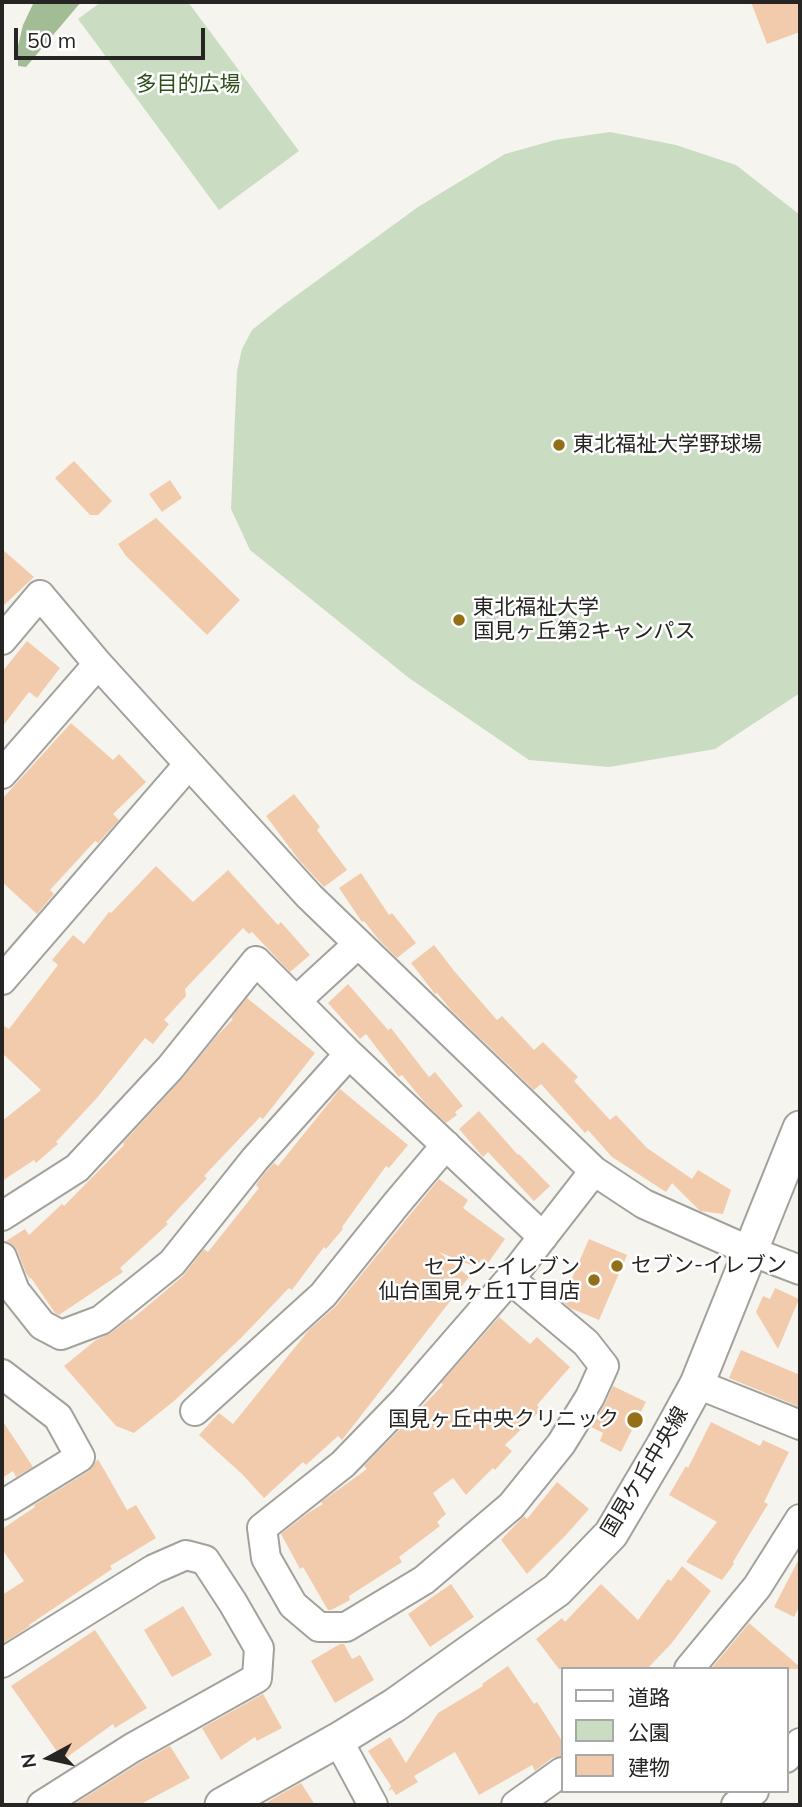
<!DOCTYPE html>
<meta charset="utf-8">
<style>
body{margin:0}
#map{position:relative;width:802px;height:1807px;overflow:hidden;background:#f6f4ef;font-family:Mulish,"Noto Sans JP",sans-serif}
canvas{display:block}
.frame{position:absolute;inset:0;border:4px solid #262523;pointer-events:none}
.legend{position:absolute;left:561px;top:1667px;width:228px;height:126px;box-sizing:border-box;background:#fff;border:2px solid #a8a8a7;margin:0;padding:9px 12px;list-style:none;font-size:21px;color:#262523}
.legend li{display:flex;align-items:center;gap:14px;height:35px}
.legend b{width:35px;border:2px solid #a8a8a7}
.north{position:absolute;left:14px;top:1723px;width:70px;height:70px;-webkit-text-stroke:5px #fff;paint-order:stroke;rotate:262deg;font-size:19px;font-weight:700;line-height:28px;text-align:center;color:#262523}
.north::after{content:'';display:block;margin:auto;width:24px;height:32px;background:#262523;clip-path:polygon(50% 0,100% 100%,50% 72%,0 100%)}
.scale{position:absolute;left:14px;top:28px;width:191px;height:32px;box-sizing:border-box;border:4px solid #262523;border-top:0;padding-left:9px;font-size:21px;line-height:24px;white-space:nowrap;color:#262523;-webkit-text-stroke:5px #fff;paint-order:stroke}
</style>
<div id="map">
<canvas width="802" height="1807"></canvas>
<div class="frame"></div>
<ul class="legend">
<li><b style="height:9px;background:#fff"></b>道路</li>
<li><b style="height:19px;background:#cadcc2"></b>公園</li>
<li><b style="height:19px;background:#f2cbac"></b>建物</li>
</ul>
<div class="north">N</div>
<div class="scale">50 m</div>
</div>
<script>
const context = document.querySelector('canvas').getContext('2d');
context.lineJoin = 'round';
function fillPath(path, color) {
  context.fillStyle = color;
  context.fill(path, 'evenodd');
}
function poly(rows) {
  const path = new Path2D();
  for (const r of rows) {
    path.moveTo(r[0], r[1]);
    for (let i = 2; i < r.length; i += 2) path.lineTo(r[i], r[i + 1]);
  }
  return path;
}
function trace(path, color, width, dash) {
  context.strokeStyle = color;
  context.lineWidth = width;
  context.lineCap = dash ? 'butt' : 'round';
  context.setLineDash(dash || []);
  context.stroke(path);
}
function write(font, color, halo, rows, align = 'center') {
  context.font = font + ' Mulish,"Noto Sans JP",sans-serif';
  context.lineWidth = 5;
  context.setLineDash([]);
  context.textBaseline = 'middle';
  context.strokeStyle = halo;
  context.fillStyle = color;
  for (const [text, x, y, turn = 0] of rows) {
    context.save();
    context.translate(x, y);
    context.rotate((+turn || 0) * Math.PI / 180);
    context.textAlign = isNaN(turn) ? turn : align;
    if (halo) context.strokeText(text, 0, 0);
    context.fillText(text, 0, 0);
    context.restore();
  }
}
fillPath(poly([
 [101,2,188,2,299,151,219,210,78,19],
 [610,132,676,145,736,165,800,215,800,693,715,749,609,767,529,760,409,678,250,550,231,509,237,371,242,349,252,330,282,306,418,207,505,154,555,140]
]), '#cadcc2');
fillPath(poly([
 [34,2,81,2,26,67,18,66,18,46,23,25]
]), '#a2bc96');
fillPath(poly([
 [751,2,800,2,800,32,767,44],
 [74,461,112,501,98,515,90,515,55,478],
 [170,480,182,498,162,512,149,494],
 [156,518,240,600,207,635,126,556,118,544],
 [2,549,34,577,2,607],
 [27,641,60,668,37,698,29,692,2,727,2,672],
 [71,723,113,760,119,754,146,782,113,814,119,820,98,843,95,841,50,890,54,894,37,914,2,882,2,799],
 [294,794,320,827,317,830,347,870,324,887,299,860,266,816],
 [156,866,193,902,228,870,278,925,281,922,310,955,290,972,252,932,249,934,243,928,185,989,186,996,164,1020,169,1024,153,1044,145,1038,96,1099,56,1142,58,1144,36,1163,34,1160,2,1181,2,1121,41,1090,2,1053,2,1025,9,1029,58,965,52,960,73,935,84,944,109,912,111,913],
 [361,873,389,915,392,913,416,943,397,958,379,940,364,921,362,922,339,888],
 [434,945,455,972,497,1020,502,1016,534,1050,543,1042,578,1077,574,1081,610,1120,616,1115,647,1148,692,1179,698,1170,731,1190,723,1214,700,1211,672,1183,666,1192,612,1157,588,1130,585,1133,541,1084,534,1090,452,1011,437,993,435,994,411,963],
 [348,984,388,1030,391,1028,429,1077,435,1072,463,1106,455,1112,457,1115,446,1123,425,1103,402,1075,399,1077,366,1034,360,1039,328,1003],
 [247,998,315,1053,263,1119,260,1117,204,1176,207,1178,166,1222,168,1224,120,1268,123,1272,59,1315,55,1313,31,1278,30,1279,26,1273,17,1250,13,1245,6,1241,25,1229,29,1235,62,1204,64,1206,124,1145,123,1143,182,1079,215,1038,233,1019,231,1018],
 [340,1089,408,1145,389,1168,386,1166,342,1227,343,1229,326,1249,324,1247,292,1290,289,1288,241,1338,174,1401,134,1433,116,1426,64,1366,96,1340,111,1333,129,1319,131,1320,183,1276,204,1249,208,1252,259,1188,256,1185,264,1174,274,1163,278,1166],
 [479,1111,518,1155,519,1154,550,1186,534,1201,488,1152,483,1157,459,1129],
 [439,1179,468,1200,463,1208,505,1239,488,1263,482,1259,476,1267,439,1252,469,1277,342,1440,338,1436,306,1465,303,1462,264,1498,242,1474,199,1435,219,1413,233,1424,309,1330,336,1306],
 [589,1239,627,1255,599,1320,570,1308,562,1301],
 [775,1288,799,1299,778,1349,756,1312,763,1296,770,1299],
 [499,1317,530,1344,537,1337,570,1367,537,1405,541,1410,505,1445,512,1451,495,1470,493,1468,466,1495,453,1478,433,1493,446,1514,437,1522,440,1526,399,1557,402,1562,349,1596,350,1600,331,1610,328,1610,303,1567,300,1569,281,1534,308,1513,323,1504,321,1502,367,1469,364,1466,443,1385,441,1383],
 [741,1350,800,1375,800,1407,729,1378],
 [613,1386,646,1402,621,1452,600,1441,603,1433,591,1427,604,1406],
 [2,1420,33,1467,16,1477,13,1471,2,1478],
 [711,1422,760,1446,763,1440,789,1452,764,1502,768,1504,733,1562,734,1564,722,1580,686,1562,717,1522,669,1495,686,1466,688,1468],
 [98,1459,127,1510,136,1505,156,1538,110,1566,112,1569,29,1625,30,1626,2,1644,2,1595,24,1581,2,1549,2,1529,35,1507,34,1505,89,1471],
 [557,1482,589,1509,565,1536,527,1574,501,1540,524,1516,527,1519],
 [800,1557,800,1605,794,1617,774,1607],
 [682,1566,711,1591,671,1644,647,1669,559,1669,536,1639,562,1618,565,1622,601,1584,638,1620,668,1579,671,1581],
 [451,1584,474,1617,430,1647,408,1614],
 [183,1606,212,1655,172,1677,144,1630],
 [749,1623,800,1667,800,1669,711,1669],
 [95,1630,147,1708,115,1728,113,1724,63,1760,11,1686],
 [340,1644,344,1644,352,1659,360,1655,374,1680,335,1703,311,1661],
 [508,1666,534,1704,537,1702,562,1741,562,1756,552,1758,535,1771,532,1765,479,1795,455,1752,414,1776,418,1782,396,1795,392,1789,388,1791,391,1786,368,1751,390,1737,406,1763,438,1713,483,1686,482,1684],
 [263,1694,282,1728,257,1741,255,1737,221,1760,202,1728],
 [170,1746,190,1778,139,1805,73,1805,141,1762],
 [301,1783,315,1805,263,1805,281,1794]
]), '#f2cbac');
const minor = poly([
 [2,640,40,595,98,664,309,896,594,1171,644,1204,750,1251,800,1270],
 [2,774,98,664],
 [2,980,189,764],
 [296,1001,358,944],
 [2,1216,77,1168,170,1068,256,961,349,1054,543,1237],
 [2,1257,15,1291,42,1325,61,1335,101,1320,172,1263,255,1159,349,1054],
 [510,1279,586,1343,604,1366,590,1397,561,1444,511,1506,424,1580,346,1627,319,1627,293,1605,266,1558,262,1528,343,1464,404,1401,510,1279,594,1171],
 [2,1374,58,1417,80,1457,2,1505],
 [697,1384,800,1425],
 [195,1411,323,1295,397,1203,446,1145],
 [2,1663,154,1569,186,1555,205,1560,233,1603,259,1648,257,1678,132,1748,42,1805],
 [689,1669,757,1587,800,1519],
 [338,1740,373,1805],
 [786,1758,800,1743],
 [516,1805,562,1772],
 [736,1805,754,1791]
]);
const tertiary = poly([
 [222,1805,338,1740,395,1705,557,1590,611,1534,663,1446,697,1384,800,1128]
]);
trace(minor, '#a2a19b', 32);
trace(tertiary, '#a2a19b', 37);
trace(minor, '#fff', 28);
trace(tertiary, '#fff', 33);
for (const [x, y, r, color] of [
 [559,445,7,"#937018"],
 [459,620,7,"#937018"],
 [617,1266,7,"#937018"],
 [594,1280,7,"#937018"],
 [635,1420,9,"#937018"]
]) {
  const dot = new Path2D();
  dot.arc(x, y, r, 0, 2 * Math.PI);
  context.fillStyle = color;
  context.fill(dot);
  trace(dot, '#fff', 2.5);
}
write('21px', '#2d4f1a', '#fff', [
 ["多目的広場",188,85]
]);
write('21px', '#262523', '#fff', [
 ["東北福祉大学野球場",573,445],
 ["東北福祉大学",473,608],
 ["国見ヶ丘第2キャンパス",473,632],
 ["セブン-イレブン",631,1266],
 ["セブン-イレブン",580,1268,"right"],
 ["仙台国見ヶ丘1丁目店",580,1292,"right"],
 ["国見ヶ丘中央クリニック",619,1420,"right"]
], 'left');
write('21px', '#262523', '#fff', [
 ["国見ケ丘中央線",645,1472,-59]
]);
</script>
